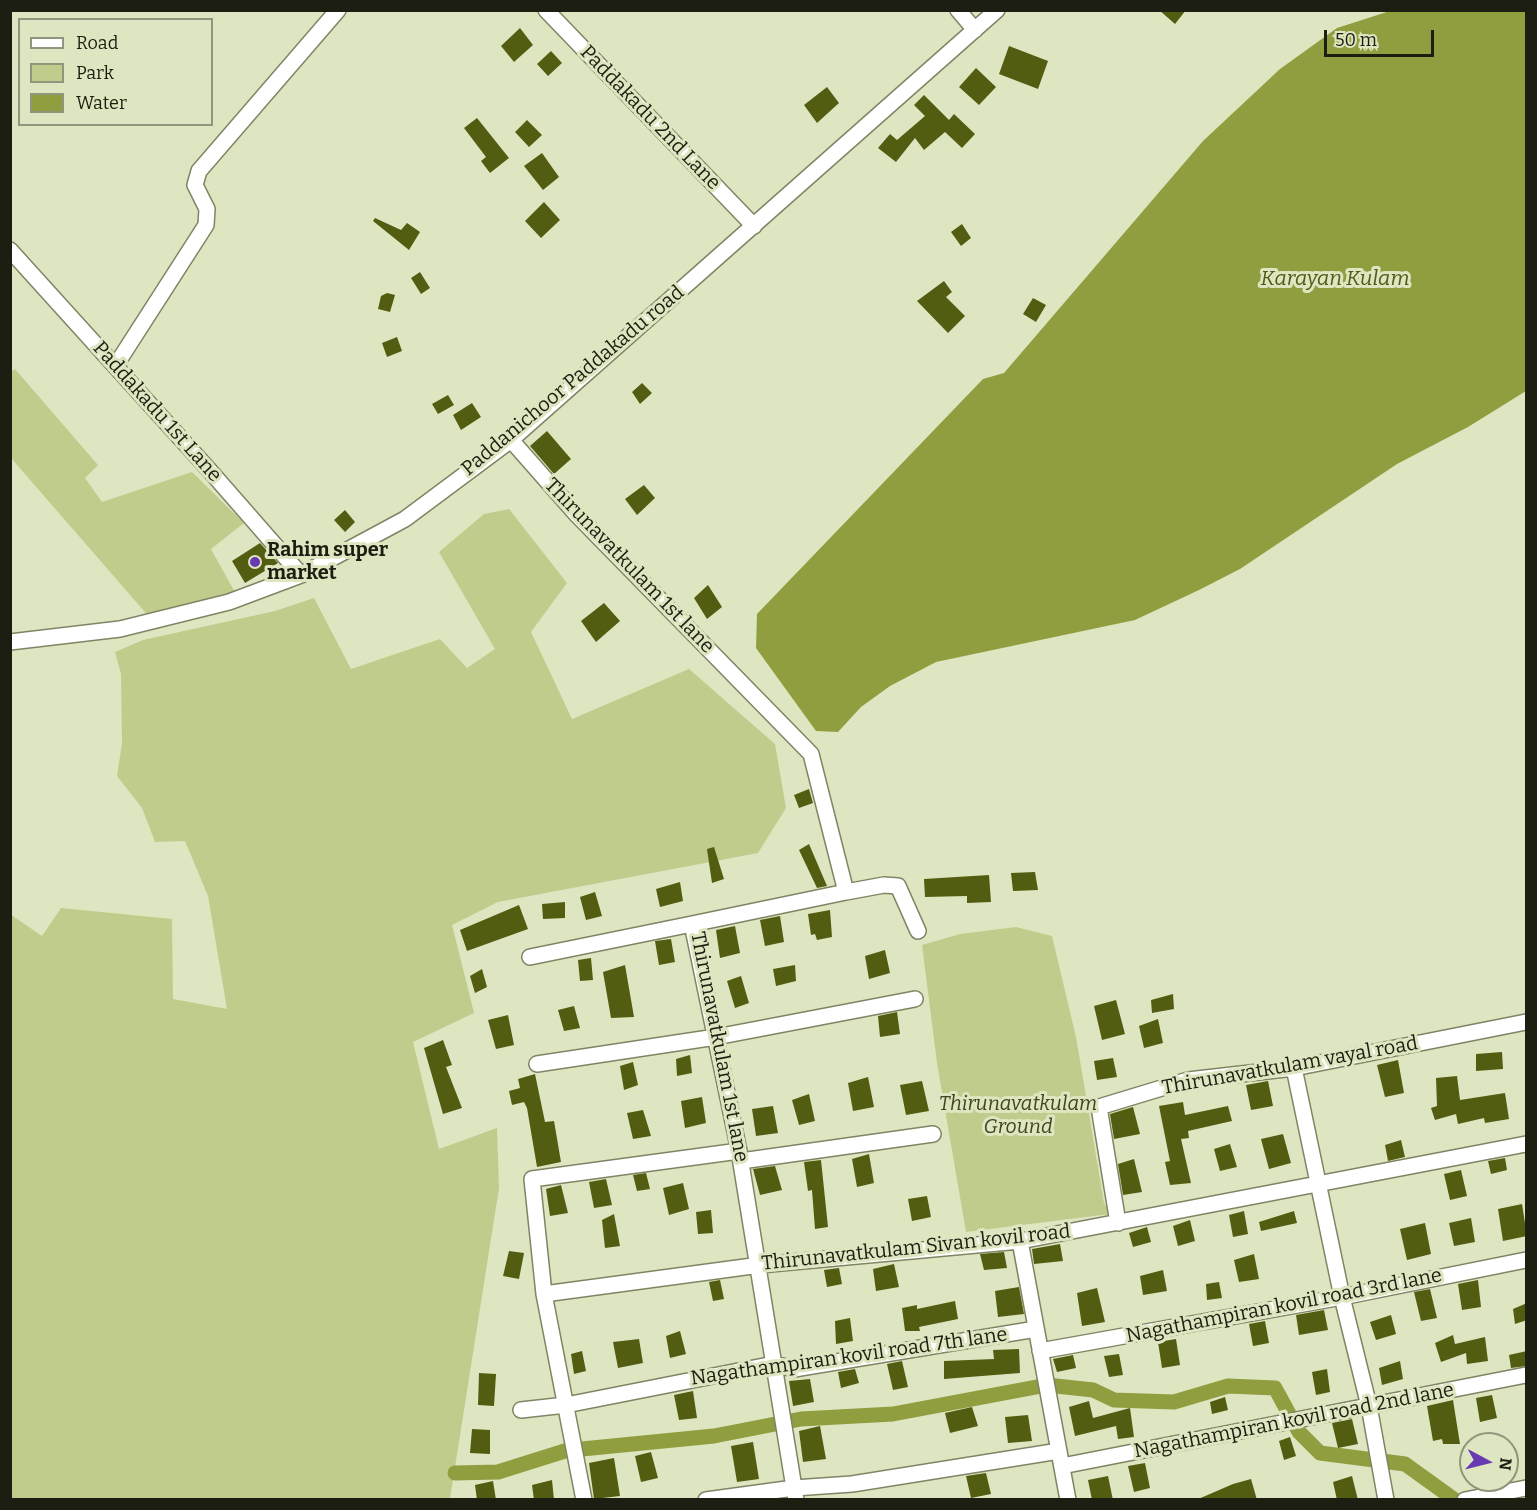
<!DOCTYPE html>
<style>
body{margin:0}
#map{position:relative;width:1537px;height:1510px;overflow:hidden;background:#dee6c1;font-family:Bitter,serif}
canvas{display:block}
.frame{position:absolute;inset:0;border:12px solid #1c1e11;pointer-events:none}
.legend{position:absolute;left:18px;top:18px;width:195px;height:108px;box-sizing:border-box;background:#dee6c1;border:2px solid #90967b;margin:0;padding:8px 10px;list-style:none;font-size:18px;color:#1c1e11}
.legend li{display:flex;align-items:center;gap:12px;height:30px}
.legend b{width:30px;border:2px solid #90967b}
.north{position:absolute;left:1459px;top:1432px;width:60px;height:60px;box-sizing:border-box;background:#dee6c1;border:2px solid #90967b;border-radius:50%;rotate:97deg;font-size:16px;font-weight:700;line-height:24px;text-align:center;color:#1c1e11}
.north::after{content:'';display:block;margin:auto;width:21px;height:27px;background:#683ab1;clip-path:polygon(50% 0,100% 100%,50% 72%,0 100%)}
.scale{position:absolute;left:1324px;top:30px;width:110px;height:27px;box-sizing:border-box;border:3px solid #1c1e11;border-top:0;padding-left:8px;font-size:18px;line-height:21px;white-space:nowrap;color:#1c1e11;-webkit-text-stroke:4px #dee6c1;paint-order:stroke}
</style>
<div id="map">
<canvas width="1537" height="1510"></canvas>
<div class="frame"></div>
<ul class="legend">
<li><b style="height:8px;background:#fff"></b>Road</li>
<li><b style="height:16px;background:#c0cc8b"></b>Park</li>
<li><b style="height:16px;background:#909e40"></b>Water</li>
</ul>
<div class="north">N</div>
<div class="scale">50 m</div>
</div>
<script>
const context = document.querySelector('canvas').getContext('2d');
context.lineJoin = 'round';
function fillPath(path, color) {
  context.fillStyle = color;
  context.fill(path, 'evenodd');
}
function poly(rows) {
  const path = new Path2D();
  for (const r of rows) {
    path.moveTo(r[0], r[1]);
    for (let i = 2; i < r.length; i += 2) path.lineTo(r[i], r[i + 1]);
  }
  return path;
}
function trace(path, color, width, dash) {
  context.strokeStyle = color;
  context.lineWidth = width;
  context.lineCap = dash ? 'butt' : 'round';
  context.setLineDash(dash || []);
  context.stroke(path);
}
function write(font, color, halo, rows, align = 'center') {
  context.font = font + ' Bitter,serif';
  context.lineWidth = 6;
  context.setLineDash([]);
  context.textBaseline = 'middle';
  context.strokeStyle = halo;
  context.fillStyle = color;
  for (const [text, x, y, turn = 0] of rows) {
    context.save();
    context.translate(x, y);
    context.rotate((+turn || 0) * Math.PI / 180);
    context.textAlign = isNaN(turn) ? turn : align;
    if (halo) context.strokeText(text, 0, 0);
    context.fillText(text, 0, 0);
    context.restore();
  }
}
fillPath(poly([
 [15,369,98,465,85,478,102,502,192,472,244,523,211,549,236,594,151,619,11,458,10,372],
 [509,509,567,583,531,632,572,719,689,669,775,744,786,808,758,853,498,902,452,925,474,1013,413,1042,439,1149,497,1128,499,1188,450,1499,11,1499,10,914,42,936,61,908,172,919,173,999,227,1009,208,896,185,841,155,842,142,808,117,776,122,743,121,674,115,652,143,640,275,611,314,598,351,669,440,639,467,668,495,649,439,552,484,514],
 [1016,927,1052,936,1076,1037,1104,1203,1110,1214,966,1232,937,1063,922,945,960,934]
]), '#c0cc8b');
fillPath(poly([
 [1390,11,1526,11,1526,391,1468,427,1397,464,1240,569,1199,590,1135,620,936,662,890,686,861,707,838,732,816,731,756,648,757,614,983,379,1004,373,1203,141,1280,69,1337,28]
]), '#909e40');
trace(poly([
 [582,1449,714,1436,801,1419,893,1414,1047,1385,1093,1390,1114,1400,1174,1402,1228,1386,1275,1388,1299,1432,1320,1453,1405,1464,1455,1500],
 [455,1473,498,1472,568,1450]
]), '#909e40', 15);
fillPath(poly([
 [1159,10,1186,10,1175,24],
 [520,28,533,45,514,62,501,46],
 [1009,46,1048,61,1038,89,999,74],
 [551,51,562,63,548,76,537,64],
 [976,68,996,87,979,105,959,87],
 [827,87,839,103,817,123,804,105],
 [924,95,949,120,954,114,975,134,962,148,945,132,924,150,915,138,896,162,878,148,890,134,897,140,925,116,914,105],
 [477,118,509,158,490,173,481,161,486,157,464,128],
 [527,120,542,135,529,147,515,132],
 [542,153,559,177,543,190,524,166],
 [544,202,560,220,541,238,525,221],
 [375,218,401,230,407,223,420,232,409,250,373,221],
 [962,224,971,238,961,246,951,232],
 [420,272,430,288,421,294,411,278],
 [944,281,952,292,946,297,965,316,948,333,917,301],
 [387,293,395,295,390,312,378,309,381,296],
 [1033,298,1046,305,1036,322,1023,314],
 [397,337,402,351,387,357,382,343],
 [642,383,652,393,640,404,632,392],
 [448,395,454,405,438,414,432,404],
 [472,403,481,417,461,430,453,415],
 [547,431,571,459,554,474,530,446],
 [644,485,655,498,637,515,625,499],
 [345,510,355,522,345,532,334,520],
 [260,543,278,563,245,583,232,561],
 [708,585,722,607,707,619,694,598],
 [604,603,620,621,596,642,581,621],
 [809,789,813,803,799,808,794,795],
 [809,844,827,886,817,888,799,850],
 [714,847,724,879,712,883,707,849],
 [1035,872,1038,890,1013,891,1011,873],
 [989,875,991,902,967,903,967,896,925,897,924,879],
 [680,882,683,901,660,907,656,889],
 [595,892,602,916,586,920,580,897],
 [565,902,565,918,543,919,542,904],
 [519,905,528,929,467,951,460,930],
 [830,910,832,937,817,940,815,934,811,935,808,914],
 [780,916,784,942,765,946,760,920],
 [735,926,740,953,720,958,716,930],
 [671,939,675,962,659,965,655,941],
 [885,950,890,973,869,979,865,956],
 [591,958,593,980,580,981,578,960],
 [625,965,634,1017,611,1018,603,972],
 [795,965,796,981,776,986,773,969],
 [482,969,487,987,475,993,470,976],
 [741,976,749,1003,735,1008,727,981],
 [1173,994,1174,1009,1152,1013,1151,1000],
 [1116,1000,1125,1034,1102,1040,1094,1006],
 [574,1006,580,1028,564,1031,558,1010],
 [897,1012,900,1034,880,1037,878,1016],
 [508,1015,514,1045,496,1049,488,1020],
 [1158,1019,1163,1043,1144,1048,1139,1026],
 [443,1040,452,1065,446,1067,462,1108,443,1114,424,1048],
 [1502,1052,1503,1069,1476,1071,1476,1054],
 [690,1055,692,1073,677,1076,676,1059],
 [1113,1058,1117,1077,1097,1080,1094,1061],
 [1398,1060,1404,1093,1385,1097,1377,1065],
 [633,1062,638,1085,624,1090,620,1066],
 [535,1074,545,1122,554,1121,561,1162,537,1167,527,1108,524,1102,512,1105,509,1091,520,1088,518,1079],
 [1457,1076,1460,1100,1505,1093,1509,1119,1485,1123,1484,1118,1458,1124,1456,1114,1435,1120,1431,1108,1437,1106,1436,1078],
 [868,1077,874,1107,853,1111,848,1083],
 [922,1081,929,1111,906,1115,900,1085],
 [1268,1081,1273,1106,1251,1110,1246,1085],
 [809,1094,815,1121,799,1125,792,1100],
 [702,1097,706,1123,685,1128,681,1101],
 [1183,1102,1185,1115,1228,1106,1232,1121,1188,1131,1189,1138,1181,1139,1191,1183,1170,1185,1165,1162,1170,1161,1159,1106],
 [773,1106,778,1133,756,1136,752,1109],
 [1133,1107,1140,1134,1114,1139,1110,1114],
 [643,1110,651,1136,633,1139,627,1113],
 [1283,1134,1291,1163,1269,1169,1261,1139],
 [1401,1140,1405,1157,1388,1161,1385,1145],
 [1230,1144,1237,1167,1220,1171,1214,1149],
 [869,1154,874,1183,857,1187,852,1159],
 [1505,1158,1507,1170,1491,1174,1488,1161],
 [1134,1159,1142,1192,1123,1195,1118,1164],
 [821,1160,828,1227,815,1229,812,1190,808,1191,804,1162],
 [775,1166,782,1190,760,1195,753,1169],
 [1461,1170,1467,1196,1450,1200,1444,1174],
 [646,1173,650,1189,637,1191,633,1175],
 [606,1179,612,1205,594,1208,589,1182],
 [683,1183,689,1209,669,1215,663,1188],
 [561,1185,568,1213,550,1216,546,1189],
 [927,1196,931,1217,912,1221,908,1199],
 [1522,1204,1527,1236,1503,1241,1498,1209],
 [711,1210,713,1233,698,1234,696,1212],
 [1244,1211,1248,1234,1233,1237,1229,1215],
 [1294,1211,1297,1223,1261,1231,1259,1222],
 [614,1214,620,1246,605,1248,602,1220],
 [1471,1218,1475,1242,1454,1246,1449,1223],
 [1190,1220,1195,1241,1178,1246,1173,1226],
 [1425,1223,1431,1254,1407,1260,1400,1229],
 [1147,1227,1151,1242,1133,1247,1129,1233],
 [1060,1244,1063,1261,1034,1264,1032,1249],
 [509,1251,524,1253,519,1279,503,1276],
 [1004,1252,1007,1268,984,1270,980,1254],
 [1254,1254,1259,1279,1239,1282,1234,1260],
 [894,1264,899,1287,876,1291,873,1269],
 [839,1268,842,1284,827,1287,824,1270],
 [1163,1270,1167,1291,1143,1295,1140,1276],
 [720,1280,724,1299,713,1301,709,1282],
 [1478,1280,1481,1307,1462,1310,1458,1284],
 [1219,1282,1222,1298,1207,1300,1206,1284],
 [1019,1287,1024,1314,998,1317,995,1291],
 [1097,1288,1105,1322,1082,1326,1077,1293],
 [1430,1289,1437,1318,1421,1321,1414,1292],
 [955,1301,958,1319,919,1327,920,1331,905,1331,902,1308,917,1305,917,1309],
 [1527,1303,1527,1320,1515,1324,1513,1309],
 [1324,1310,1328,1330,1299,1335,1296,1315],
 [1391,1315,1396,1334,1376,1340,1370,1322],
 [850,1318,853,1341,836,1344,835,1321],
 [1265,1321,1269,1343,1253,1346,1249,1324],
 [680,1331,686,1354,670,1358,666,1336],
 [1453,1335,1455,1344,1485,1337,1488,1361,1467,1364,1466,1353,1441,1362,1435,1343],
 [639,1339,643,1363,618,1368,613,1342],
 [1176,1339,1180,1365,1162,1368,1158,1342],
 [1019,1349,1020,1373,944,1379,944,1361,994,1359,993,1350],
 [582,1351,586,1371,574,1374,571,1354],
 [1527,1351,1527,1366,1511,1368,1509,1355],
 [1119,1354,1123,1375,1109,1377,1104,1356],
 [1073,1355,1076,1368,1057,1372,1053,1359],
 [902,1361,908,1387,893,1390,887,1364],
 [1400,1361,1403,1379,1382,1385,1379,1368],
 [855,1369,859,1383,841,1388,838,1372],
 [1327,1369,1330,1392,1316,1395,1312,1372],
 [479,1373,496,1374,494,1406,478,1405],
 [810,1379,814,1402,793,1406,789,1381],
 [693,1391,697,1418,679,1420,674,1395],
 [1492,1395,1497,1418,1480,1422,1476,1398],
 [1225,1397,1228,1410,1212,1414,1210,1402],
 [1453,1400,1460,1444,1443,1444,1442,1439,1433,1441,1427,1406],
 [1089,1401,1093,1418,1130,1408,1134,1437,1118,1439,1116,1426,1075,1436,1069,1407],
 [972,1407,978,1426,950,1433,945,1413],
 [1028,1415,1032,1441,1008,1443,1005,1417],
 [1352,1419,1358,1444,1338,1448,1332,1423],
 [820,1426,826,1459,803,1462,799,1431],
 [472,1429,490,1430,490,1454,470,1453],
 [1290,1437,1296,1456,1284,1460,1279,1441],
 [753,1442,759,1479,737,1482,731,1446],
 [651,1452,658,1478,641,1482,635,1456],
 [614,1458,620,1496,594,1499,589,1463],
 [1145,1463,1150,1488,1134,1492,1128,1466],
 [986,1473,991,1494,971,1498,966,1476],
 [1108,1476,1113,1500,1092,1500,1088,1480],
 [1352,1476,1358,1500,1337,1500,1333,1482],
 [1251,1479,1257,1500,1196,1500,1233,1484],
 [552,1480,554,1500,534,1500,532,1485],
 [493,1481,496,1500,477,1500,475,1485]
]), '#535d11');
const minor = poly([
 [546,10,754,226],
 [958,10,975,30],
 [10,250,211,472,301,575],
 [116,365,206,225,207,209,195,185,199,171,338,10],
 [511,440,577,515,811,754,846,892,692,924,739,1151,796,1500],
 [10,642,120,629,229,602,301,575,405,519,511,440,997,10],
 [846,892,884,885,898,886,918,931],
 [530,957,692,924],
 [537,1064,716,1037,915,999],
 [1294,1068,1342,1297,1369,1406,1386,1500],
 [741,1161,933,1134],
 [1118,1223,1099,1107,1188,1080,1294,1068,1526,1022],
 [1020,1241,1068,1500],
 [544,1294,532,1179,739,1151],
 [1040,1351,1342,1297,1526,1260],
 [521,1410,566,1405,774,1364,794,1369,1036,1329],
 [1062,1466,1526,1375],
 [584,1500,544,1294,760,1265,1020,1241,1526,1144],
 [706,1500,794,1488,852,1484,1059,1451],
 [1465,1500,1526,1488]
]);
trace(minor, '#7f8564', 18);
trace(minor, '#fff', 15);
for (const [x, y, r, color] of [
 [255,562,6,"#683ab1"]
]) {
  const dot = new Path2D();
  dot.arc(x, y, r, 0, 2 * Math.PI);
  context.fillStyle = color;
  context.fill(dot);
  trace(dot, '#dee6c1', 2);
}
write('20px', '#1c1e11', '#dee6c1', [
 ["Paddakadu 2nd Lane",650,118,46],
 ["Paddanichoor Paddakadu road",573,381,-40],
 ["Paddakadu 1st Lane",157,412,48],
 ["Thirunavatkulam 1st lane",629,566,46],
 ["Thirunavatkulam 1st lane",719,1047,79],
 ["Thirunavatkulam vayal road",1290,1066,-10],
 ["Thirunavatkulam Sivan kovil road",916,1248,-6],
 ["Nagathampiran kovil road 3rd lane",1284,1306,-11],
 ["Nagathampiran kovil road 7th lane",849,1357,-8],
 ["Nagathampiran kovil road 2nd lane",1294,1421,-11]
]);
write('bold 20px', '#1c1e11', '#dee6c1', [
 ["Rahim super",267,550],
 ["market",267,573]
], 'left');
write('italic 20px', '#40461f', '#dee6c1', [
 ["Thirunavatkulam",1018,1104],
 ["Ground",1018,1127]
]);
write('italic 21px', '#525b17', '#dee6c1', [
 ["Karayan Kulam",1335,279]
]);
</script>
